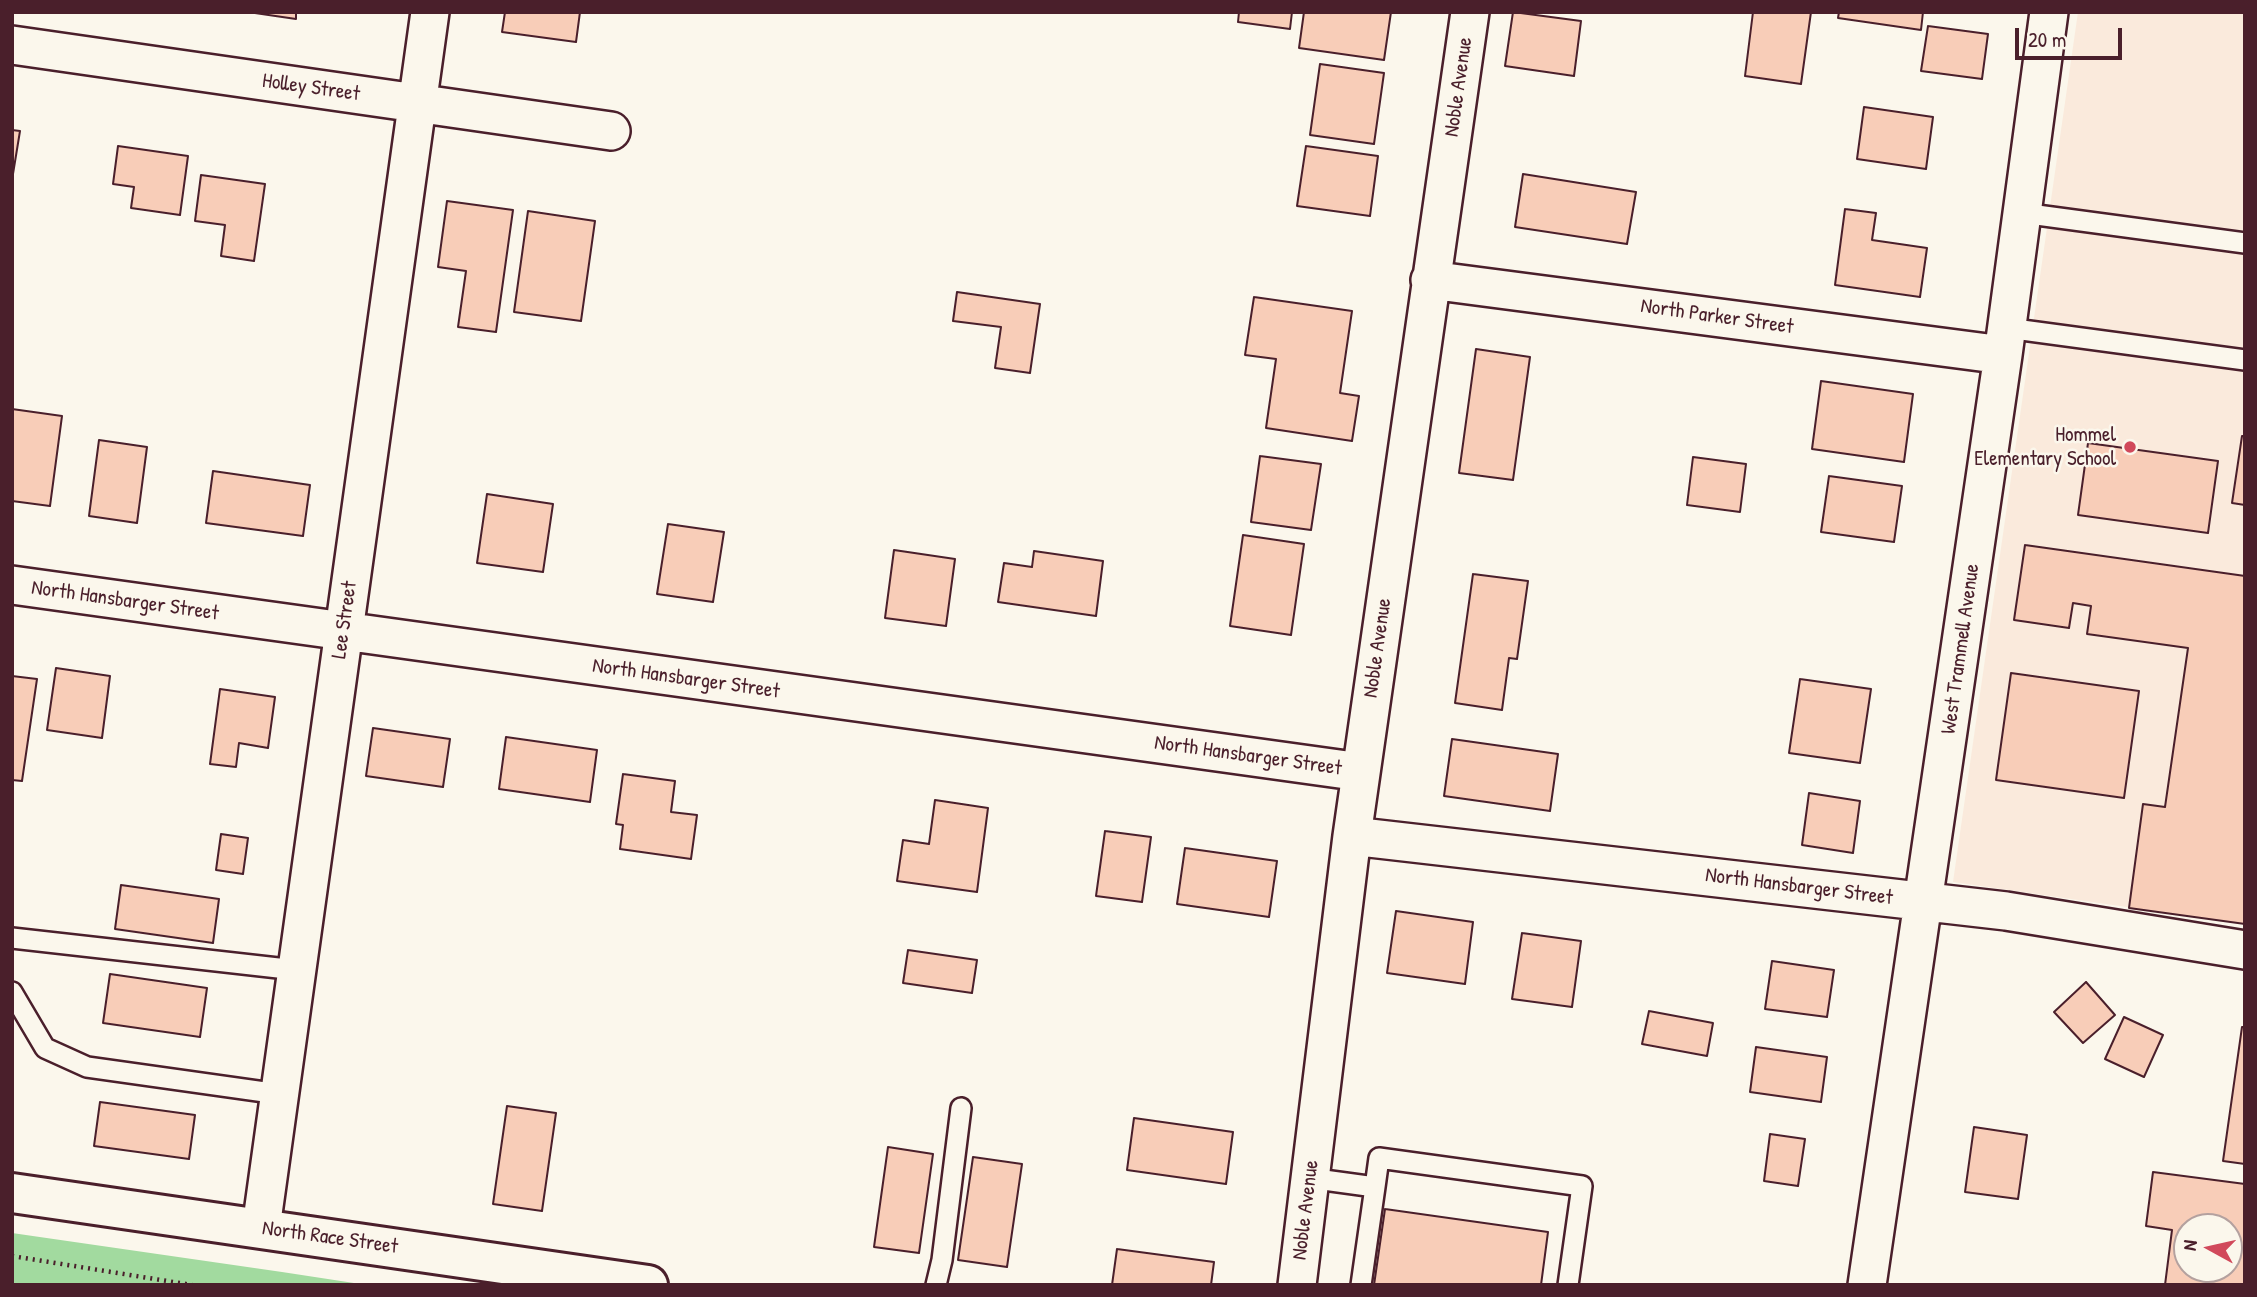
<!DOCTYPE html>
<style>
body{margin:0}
#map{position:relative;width:2257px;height:1297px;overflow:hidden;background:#fbf7ec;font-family:"Patrick Hand",sans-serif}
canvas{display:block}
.frame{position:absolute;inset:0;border:14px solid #4a1f2b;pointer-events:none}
.north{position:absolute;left:2173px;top:1213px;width:70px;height:70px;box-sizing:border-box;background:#fbf7ec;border:2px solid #b4a19f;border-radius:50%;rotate:278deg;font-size:19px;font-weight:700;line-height:28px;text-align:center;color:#4a1f2b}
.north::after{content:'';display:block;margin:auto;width:24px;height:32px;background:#d1495b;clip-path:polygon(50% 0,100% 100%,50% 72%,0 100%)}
.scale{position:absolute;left:2015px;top:28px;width:107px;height:32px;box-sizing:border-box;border:4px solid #4a1f2b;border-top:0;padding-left:9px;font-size:21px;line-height:24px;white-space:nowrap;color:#4a1f2b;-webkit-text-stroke:5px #fbf7ec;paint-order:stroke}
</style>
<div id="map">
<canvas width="2257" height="1297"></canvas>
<div class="frame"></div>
<div class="north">N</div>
<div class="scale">20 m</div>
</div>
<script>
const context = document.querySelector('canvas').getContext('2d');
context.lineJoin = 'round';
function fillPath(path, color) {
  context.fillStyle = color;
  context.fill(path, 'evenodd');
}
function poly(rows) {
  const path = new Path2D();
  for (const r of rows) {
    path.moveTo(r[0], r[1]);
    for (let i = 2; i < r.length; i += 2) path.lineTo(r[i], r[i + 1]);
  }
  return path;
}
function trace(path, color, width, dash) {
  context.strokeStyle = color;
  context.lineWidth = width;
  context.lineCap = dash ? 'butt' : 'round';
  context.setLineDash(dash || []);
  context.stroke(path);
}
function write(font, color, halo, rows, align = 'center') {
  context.font = font + ' "Patrick Hand",sans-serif';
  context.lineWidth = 5;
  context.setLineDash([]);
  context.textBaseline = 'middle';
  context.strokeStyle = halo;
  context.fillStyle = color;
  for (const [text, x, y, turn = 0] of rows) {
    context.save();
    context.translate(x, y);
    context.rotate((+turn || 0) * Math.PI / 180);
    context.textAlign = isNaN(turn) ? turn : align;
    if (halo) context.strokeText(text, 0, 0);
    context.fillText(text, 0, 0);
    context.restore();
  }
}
fillPath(poly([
 [2078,12,2245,12,2245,924,1953,882]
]), '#faeadc');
fillPath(poly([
 [12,1233,282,1272,367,1285,12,1285]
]), '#a2da9f');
const building = poly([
 [248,12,296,12,296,19,248,12],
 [505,12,580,12,576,42,502,32,505,12],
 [1239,12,1292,12,1290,29,1238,22,1239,12],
 [1304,12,1391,12,1384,60,1299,48,1304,12],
 [1513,12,1581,21,1574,76,1505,66,1513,12],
 [1753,12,1811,12,1801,84,1745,76,1753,12],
 [1839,12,1923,12,1921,30,1838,18,1839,12],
 [1928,26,1988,34,1982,79,1921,71,1928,26],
 [1320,64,1384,73,1374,144,1310,135,1320,64],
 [1864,107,1933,117,1926,169,1857,159,1864,107],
 [12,130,20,131,12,180,12,130],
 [118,146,188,156,180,215,131,208,134,187,113,184,118,146],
 [1306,146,1378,156,1370,216,1297,206,1306,146],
 [1523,174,1636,192,1627,244,1515,227,1523,174],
 [201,175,265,184,254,261,221,256,225,225,195,221,201,175],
 [447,201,513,210,496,332,458,327,466,271,438,267,447,201],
 [1845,209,1876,213,1872,240,1927,248,1920,297,1835,285,1845,209],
 [528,211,595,221,581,321,514,312,528,211],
 [957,292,1040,304,1030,373,995,368,1001,327,953,321,957,292],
 [1254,297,1352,311,1340,393,1359,396,1352,441,1266,428,1276,359,1245,355,1254,297],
 [1476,349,1530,357,1513,480,1459,473,1476,349],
 [1821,381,1913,394,1904,462,1812,449,1821,381],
 [12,409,62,416,50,506,12,501,12,409],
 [2242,436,2245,436,2245,505,2232,503,2242,436],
 [99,440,147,447,137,523,89,516,99,440],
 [2088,443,2218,461,2208,533,2078,515,2088,443],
 [1260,456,1321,464,1311,530,1251,522,1260,456],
 [1693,457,1746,464,1740,512,1687,505,1693,457],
 [213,471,310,485,303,536,206,523,213,471],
 [1829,476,1902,486,1894,542,1821,532,1829,476],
 [487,494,553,504,543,572,477,563,487,494],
 [668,524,724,532,713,602,657,594,668,524],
 [1243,535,1304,544,1291,635,1230,626,1243,535],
 [2025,545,2245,576,2245,924,2129,908,2143,804,2165,807,2188,648,2087,634,2091,606,2073,603,2069,628,2014,620,2025,545],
 [894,550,955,559,946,626,885,618,894,550],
 [1034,551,1103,561,1096,616,998,602,1004,563,1032,567,1034,551],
 [1473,574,1528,581,1517,659,1509,658,1502,710,1455,703,1473,574],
 [56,668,110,676,102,738,47,730,56,668],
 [2011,673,2139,691,2124,798,1996,780,2011,673],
 [12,676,37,679,22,781,12,780,12,676],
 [1800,679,1871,689,1860,763,1789,753,1800,679],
 [220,689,275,697,268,748,239,743,236,767,210,764,220,689],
 [373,728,450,739,443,787,366,776,373,728],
 [506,737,597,750,590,802,499,789,506,737],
 [1452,739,1558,754,1550,811,1444,796,1452,739],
 [623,774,675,781,671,812,697,815,691,859,620,849,623,825,616,824,623,774],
 [1809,793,1860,801,1853,853,1802,845,1809,793],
 [935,800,988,808,977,892,897,881,903,840,929,844,935,800],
 [1105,831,1151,837,1142,902,1096,896,1105,831],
 [221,834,248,838,243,874,216,870,221,834],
 [1185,848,1277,861,1269,917,1177,904,1185,848],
 [121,885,219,899,213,943,115,929,121,885],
 [1396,911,1473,922,1465,984,1387,973,1396,911],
 [1522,933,1581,941,1572,1007,1512,999,1522,933],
 [908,950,977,960,972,993,903,983,908,950],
 [1772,961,1834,970,1827,1017,1765,1009,1772,961],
 [110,974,207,988,200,1037,103,1023,110,974],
 [2086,982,2115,1015,2083,1043,2054,1012,2086,982],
 [1649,1011,1713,1023,1707,1056,1642,1044,1649,1011],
 [2124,1017,2163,1035,2144,1077,2105,1059,2124,1017],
 [2242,1027,2245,1027,2245,1164,2223,1161,2242,1027],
 [1756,1047,1827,1057,1821,1102,1750,1092,1756,1047],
 [100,1102,195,1115,189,1159,94,1146,100,1102],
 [507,1106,556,1113,542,1211,493,1204,507,1106],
 [1134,1118,1233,1132,1226,1184,1127,1170,1134,1118],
 [1974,1127,2027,1135,2018,1199,1965,1192,1974,1127],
 [1770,1134,1805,1139,1798,1186,1764,1181,1770,1134],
 [888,1147,933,1154,919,1253,874,1247,888,1147],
 [973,1157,1022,1164,1007,1267,958,1260,973,1157],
 [2153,1172,2245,1184,2245,1285,2165,1285,2172,1230,2146,1226,2153,1172],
 [2187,1227,2229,1227,2229,1269,2187,1269,2187,1227],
 [1385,1209,1548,1232,1541,1285,1374,1285,1385,1209],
 [1117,1249,1214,1262,1211,1285,1112,1285,1117,1249]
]);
fillPath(building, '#f8cdb8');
trace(building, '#4a1f2b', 2);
const service = poly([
 [2022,213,2245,243],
 [2007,328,2245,360],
 [12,938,296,970],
 [12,992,45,1048,87,1067,279,1094],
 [1309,1178,1375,1187,1379,1158,1582,1186,1568,1285],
 [936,1285,942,1260,961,1108],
 [1361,1285,1375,1187]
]);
const minor = poly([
 [12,45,611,131],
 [1430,280,2003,355],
 [12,585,1361,772],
 [1352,836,2006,911,2245,950],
 [261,1228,430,12],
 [1297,1285,1352,836,1470,12],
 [1867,1285,2003,355,2049,12]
]);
const secondary = poly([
 [12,1193,648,1285]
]);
trace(service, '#4a1f2b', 24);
trace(minor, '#4a1f2b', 42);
trace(secondary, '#4a1f2b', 44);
trace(poly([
 [12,1256,192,1285]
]), '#4a1f2b', 4.5, [2, 5]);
trace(service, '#fbf7ec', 19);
trace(minor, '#fbf7ec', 37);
trace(secondary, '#fbf7ec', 38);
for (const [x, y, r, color] of [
 [2130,447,7,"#d1495b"]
]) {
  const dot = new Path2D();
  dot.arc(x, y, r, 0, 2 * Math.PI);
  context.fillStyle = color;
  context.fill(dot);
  trace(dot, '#fbf7ec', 2.5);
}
write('21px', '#4a1f2b', '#fbf7ec', [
 ["Noble Avenue",1459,87,-82],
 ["Holley Street",311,88,8],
 ["North Parker Street",1717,317,8],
 ["North Hansbarger Street",125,601,8],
 ["Lee Street",345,620,-82],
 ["Noble Avenue",1378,648,-82],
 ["West Trammell Avenue",1961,649,-82],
 ["North Hansbarger Street",686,679,8],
 ["North Hansbarger Street",1248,756,8],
 ["North Hansbarger Street",1799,887,7],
 ["Noble Avenue",1306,1210,-83],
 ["North Race Street",330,1238,8]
]);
write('21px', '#4a1f2b', '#fbf7ec', [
 ["Hommel",2116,435],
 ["Elementary School",2116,459]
], 'right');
</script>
